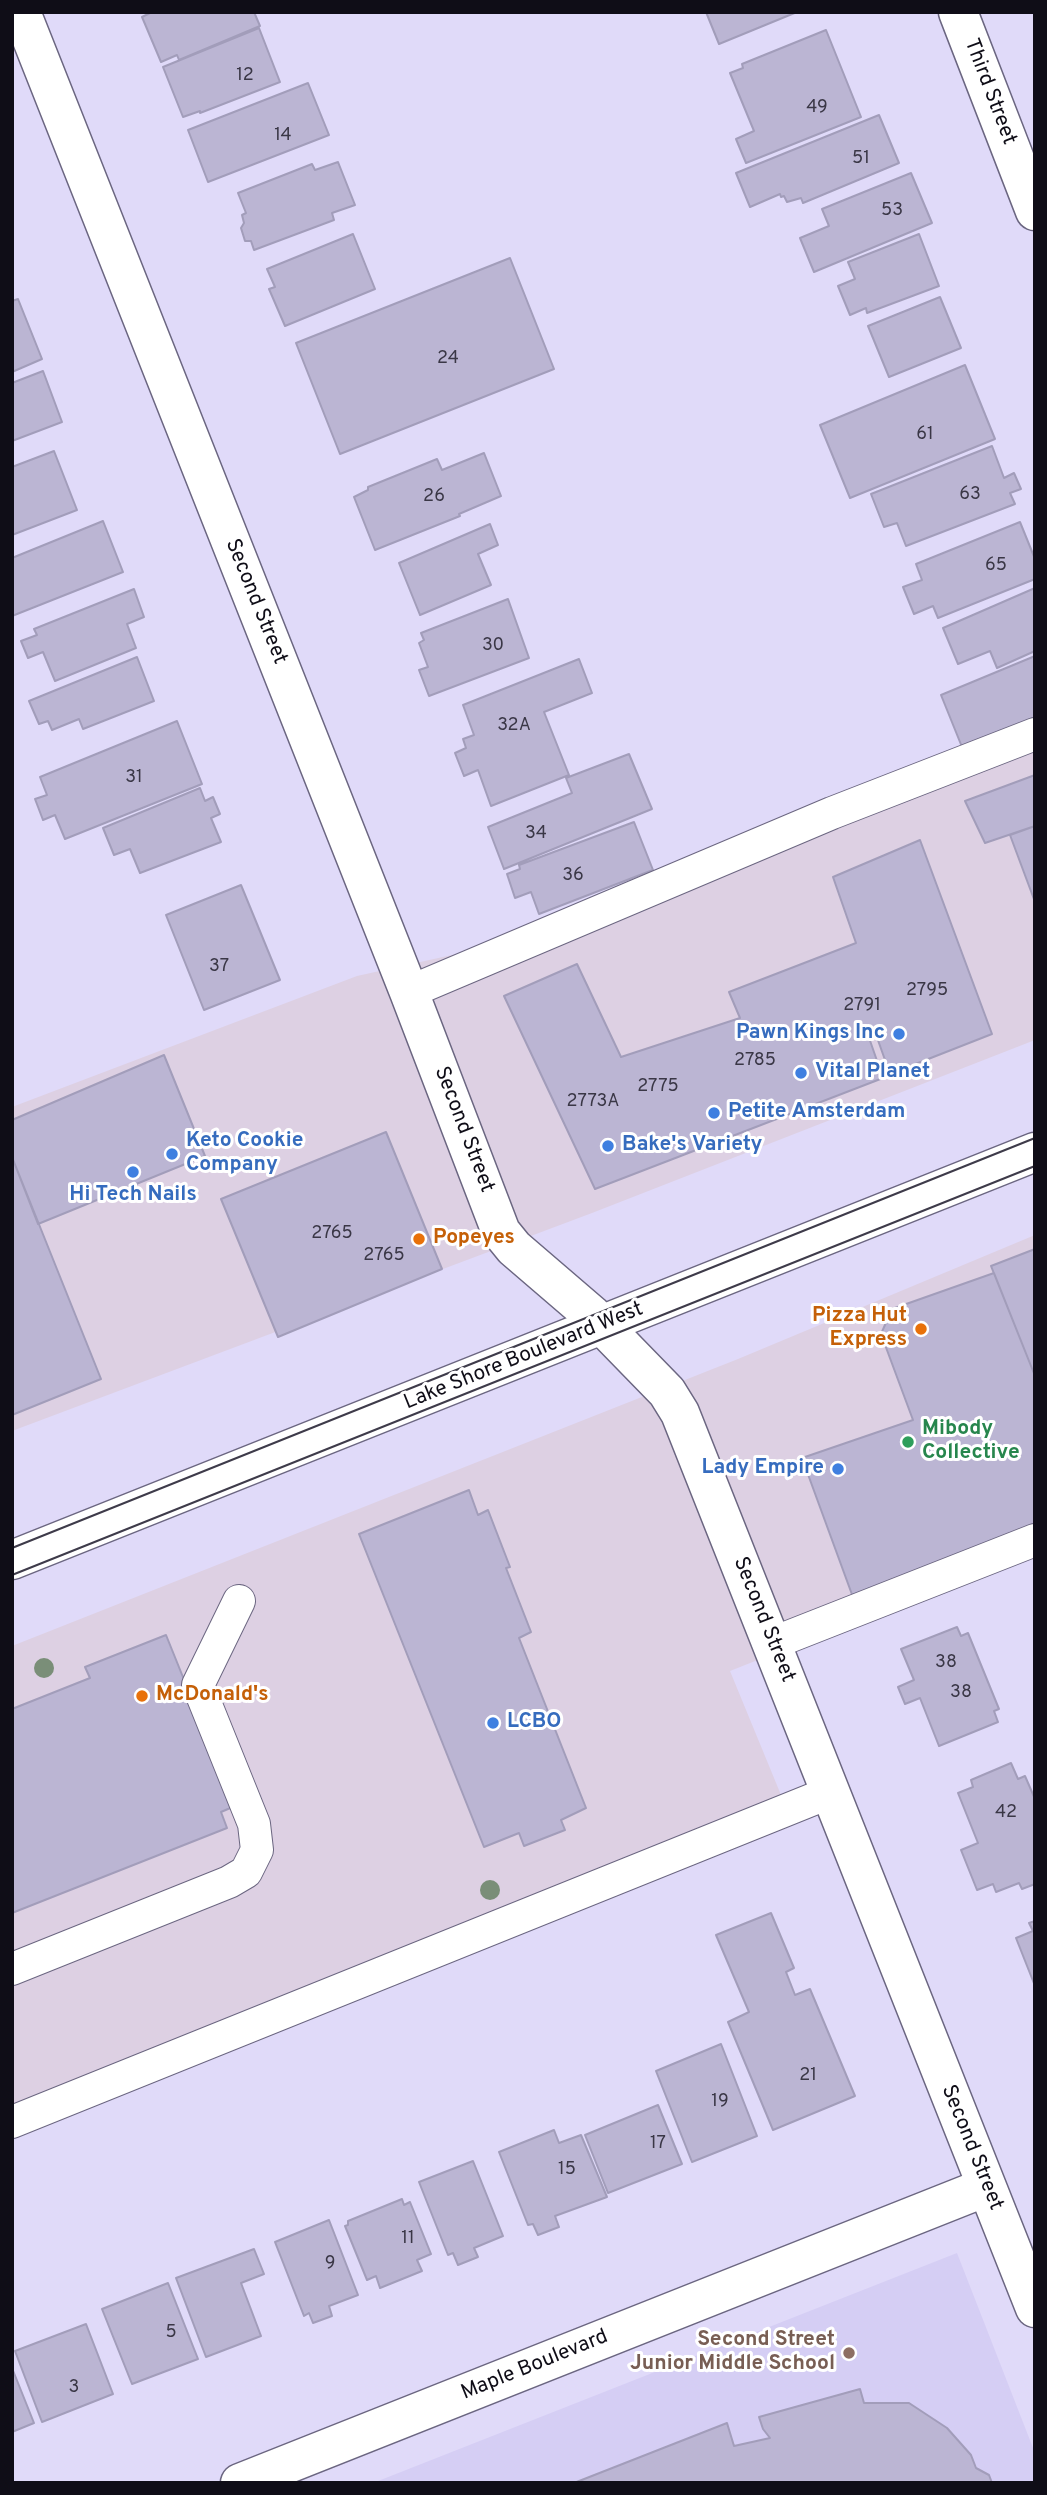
<!DOCTYPE html>
<style>
body{margin:0}
#map{position:relative;width:1047px;height:2495px;overflow:hidden;background:#e0daf9;font-family:Overpass,sans-serif}
canvas{display:block}
.frame{position:absolute;inset:0;border:14px solid #0f0d17;pointer-events:none}
</style>
<div id="map">
<canvas width="1047" height="2495"></canvas>
<div class="frame"></div>
</div>
<script>
const context = document.querySelector('canvas').getContext('2d');
context.lineJoin = 'round';
function fillPath(path, color) {
  context.fillStyle = color;
  context.fill(path, 'evenodd');
}
function poly(rows) {
  const path = new Path2D();
  for (const r of rows) {
    path.moveTo(r[0], r[1]);
    for (let i = 2; i < r.length; i += 2) path.lineTo(r[i], r[i + 1]);
  }
  return path;
}
function trace(path, color, width, dash) {
  context.strokeStyle = color;
  context.lineWidth = width;
  context.lineCap = dash ? 'butt' : 'round';
  context.setLineDash(dash || []);
  context.stroke(path);
}
function write(font, color, halo, rows, align = 'center') {
  context.font = font + ' Overpass,sans-serif';
  context.lineWidth = 6;
  context.setLineDash([]);
  context.textBaseline = 'middle';
  context.strokeStyle = halo;
  context.fillStyle = color;
  for (const [text, x, y, turn = 0] of rows) {
    context.save();
    context.translate(x, y);
    context.rotate((+turn || 0) * Math.PI / 180);
    context.textAlign = isNaN(turn) ? turn : align;
    if (halo) context.strokeText(text, 0, 0);
    context.fillText(text, 0, 0);
    context.restore();
  }
}
fillPath(poly([
 [1035,748,1035,1040,592,1213,12,1431,12,1107,357,976,461,953],
 [1035,1235,1035,1550,730,1671,788,1812,12,2121,12,1646,738,1359]
]), '#ddd0e3');
fillPath(poly([
 [957,2253,1035,2453,1035,2483,373,2483]
]), '#d5cef4');
const building = poly([
 [152,12,254,12,260,26,179,60,177,55,161,62,142,17,152,12],
 [706,12,797,12,719,44,706,12],
 [259,28,280,82,200,113,200,111,183,117,163,67,259,28],
 [826,30,861,117,746,163,736,139,754,131,730,73,743,68,742,64,826,30],
 [308,83,329,135,208,182,188,130,308,83],
 [879,115,899,163,803,203,801,198,787,202,784,196,781,197,780,194,750,207,736,173,879,115],
 [338,162,355,205,332,213,334,220,254,250,251,241,245,241,241,228,244,223,242,215,246,213,238,193,312,164,315,170,338,162],
 [911,173,932,223,814,272,800,238,829,226,822,209,911,173],
 [353,234,375,289,285,326,269,289,275,287,267,269,353,234],
 [919,234,939,286,867,313,866,308,850,315,838,286,855,279,848,262,919,234],
 [510,258,554,369,340,454,296,343,510,258],
 [940,297,961,348,889,377,868,326,940,297],
 [18,299,42,359,12,372,12,301,18,299],
 [965,365,995,439,850,498,820,425,965,365],
 [43,371,62,422,12,441,12,383,43,371],
 [992,446,1004,478,1014,473,1021,489,1010,493,1015,504,906,546,897,523,884,527,871,494,992,446],
 [54,451,77,510,12,535,12,467,54,451],
 [484,453,501,496,459,514,460,516,375,550,354,497,368,490,368,487,437,459,442,470,484,453],
 [103,521,123,572,12,616,12,558,103,521],
 [1020,522,1035,559,1035,579,938,618,933,606,914,614,903,587,922,580,916,564,1020,522],
 [490,524,498,545,478,554,491,585,420,615,399,563,490,524],
 [1035,588,1035,651,997,668,990,651,958,664,943,628,1035,588],
 [134,589,144,617,127,624,136,648,55,681,43,652,28,658,21,641,37,635,34,629,134,589],
 [508,599,529,658,429,696,419,670,428,667,419,643,424,640,421,633,508,599],
 [1035,656,1035,718,962,747,941,695,1035,656],
 [137,657,154,701,83,729,79,719,52,730,48,721,39,724,29,701,137,657],
 [579,659,592,693,544,712,569,775,491,806,478,770,464,776,455,753,466,748,463,739,474,735,463,705,579,659],
 [177,721,202,784,65,839,55,815,43,820,35,799,47,795,40,777,177,721],
 [629,754,652,809,504,869,488,827,572,793,566,778,629,754],
 [1035,775,1035,826,985,843,965,801,1035,775],
 [200,788,205,801,213,797,220,814,211,818,221,842,140,873,130,849,114,855,103,828,200,788],
 [634,822,653,870,539,914,531,892,515,898,507,874,520,869,519,865,634,822],
 [1035,826,1035,902,1010,835,1035,826],
 [920,840,992,1034,890,1074,874,1029,867,1032,883,1078,595,1189,504,996,577,964,621,1057,740,1018,729,992,856,943,833,877,920,840],
 [241,885,280,980,204,1010,166,915,241,885],
 [164,1055,205,1156,38,1224,12,1157,12,1120,164,1055],
 [386,1132,442,1269,278,1337,221,1199,386,1132],
 [12,1157,101,1379,12,1415,12,1157],
 [1035,1249,1035,1376,991,1266,1035,1249],
 [994,1273,1035,1376,1035,1531,854,1600,802,1458,913,1420,881,1334,892,1309,994,1273],
 [469,1490,478,1515,488,1510,510,1567,506,1568,531,1632,519,1638,586,1808,561,1820,565,1830,524,1846,519,1833,484,1847,359,1534,469,1490],
 [957,1627,961,1636,968,1633,999,1709,994,1711,998,1722,939,1746,920,1698,905,1704,898,1687,914,1680,901,1649,957,1627],
 [166,1635,235,1806,221,1812,227,1828,12,1913,12,1709,90,1678,85,1667,166,1635],
 [1011,1763,1018,1779,1025,1776,1035,1799,1035,1884,1022,1889,1019,1883,996,1892,993,1884,977,1890,961,1850,978,1843,958,1793,973,1787,971,1780,1011,1763],
 [771,1913,794,1968,786,1972,795,1995,810,1989,855,2096,773,2130,728,2022,749,2012,716,1935,771,1913],
 [1035,1921,1035,1986,1016,1938,1033,1931,1029,1923,1035,1921],
 [721,2044,757,2136,692,2162,656,2071,721,2044],
 [658,2105,682,2164,608,2193,585,2135,658,2105],
 [554,2130,559,2143,581,2135,607,2197,555,2216,559,2227,538,2235,533,2224,528,2225,499,2152,554,2130],
 [473,2161,503,2236,474,2248,478,2257,458,2265,453,2253,448,2255,419,2182,473,2161],
 [402,2199,404,2205,410,2202,431,2254,417,2260,422,2271,380,2288,376,2276,367,2280,345,2226,348,2225,348,2221,402,2199],
 [329,2220,358,2295,329,2306,332,2316,313,2323,309,2313,304,2316,275,2242,329,2220],
 [254,2249,264,2274,241,2283,261,2336,206,2357,176,2278,254,2249],
 [168,2283,198,2359,132,2384,102,2309,168,2283],
 [86,2324,113,2394,42,2422,15,2351,86,2324],
 [12,2368,34,2423,12,2432,12,2368],
 [860,2389,864,2403,909,2403,947,2428,971,2455,976,2468,989,2475,992,2483,574,2483,727,2423,734,2446,770,2438,763,2429,759,2417,860,2389]
]);
fillPath(building, '#bbb5d3');
trace(building, '#a29dba', 2);
const lane = poly([
 [409,992,832,813,1035,734],
 [773,1643,1035,1540],
 [12,1969,229,1882,246,1872,257,1850,254,1824,198,1685,239,1601],
 [12,2122,831,1792]
]);
const street = poly([
 [21,12,409,992,501,1232,514,1248,592,1315,667,1392,680,1413,1035,2308],
 [958,12,1035,211],
 [240,2483,986,2187]
]);
const primary = poly([
 [12,1560,1035,1152]
]);
trace(lane, '#6b6681', 34);
trace(street, '#6b6681', 41);
trace(primary, '#6b6681', 41);
trace(lane, '#fff', 32);
trace(street, '#fff', 38);
trace(primary, '#fff', 38);
trace(poly([
 [12,1548,1035,1138],
 [12,1575,1035,1166]
]), '#3e3b4a', 2);
context.fillStyle = '#7a8e78';
for (const [x, y] of [
 [44,1668],
 [490,1890]
]) {
  context.beginPath();
  context.arc(x, y, 10, 0, 2 * Math.PI);
  context.fill();
}
for (const [x, y, r, color] of [
 [899,1034,7,"#3f7fe0"],
 [801,1073,7,"#3f7fe0"],
 [714,1113,7,"#3f7fe0"],
 [608,1146,7,"#3f7fe0"],
 [172,1154,7,"#3f7fe0"],
 [133,1172,7,"#3f7fe0"],
 [419,1239,7,"#e8710a"],
 [921,1329,7,"#e8710a"],
 [908,1442,7,"#2e9e5b"],
 [838,1469,7,"#3f7fe0"],
 [142,1696,7,"#e8710a"],
 [493,1723,7,"#3f7fe0"],
 [849,2353,7,"#8d6e63"]
]) {
  const dot = new Path2D();
  dot.arc(x, y, r, 0, 2 * Math.PI);
  context.fillStyle = color;
  context.fill(dot);
  trace(dot, '#fff', 2.5);
}
write('18px', '#3a3746', null, [
 ["12",245,76],
 ["49",817,108],
 ["14",283,136],
 ["51",861,159],
 ["53",892,211],
 ["24",448,359],
 ["61",925,435],
 ["63",970,495],
 ["26",434,497],
 ["65",996,566],
 ["30",493,646],
 ["32A",514,726],
 ["31",134,778],
 ["34",536,834],
 ["36",573,876],
 ["37",219,967],
 ["2795",927,991],
 ["2791",862,1006],
 ["2785",755,1061],
 ["2775",658,1087],
 ["2773A",593,1102],
 ["2765",332,1234],
 ["2765",384,1256],
 ["38",946,1663],
 ["38",961,1693],
 ["42",1006,1813],
 ["21",808,2076],
 ["19",720,2102],
 ["17",658,2144],
 ["15",567,2170],
 ["11",408,2239],
 ["9",330,2264],
 ["5",171,2333],
 ["3",74,2388]
]);
write('21px', '#0f0d17', '#fff', [
 ["Third Street",989,92,69],
 ["Second Street",255,602,68],
 ["Second Street",463,1130,69],
 ["Lake Shore Boulevard West",524,1357,-22],
 ["Second Street",763,1620,68],
 ["Second Street",971,2148,68],
 ["Maple Boulevard",535,2366,-22]
]);
write('bold 21px', '#366cbe', '#fff', [
 ["Pawn Kings Inc",885,1034,"right"],
 ["Vital Planet",815,1073],
 ["Petite Amsterdam",728,1113],
 ["Keto Cookie",186,1142],
 ["Company",186,1166],
 ["Bake's Variety",622,1146],
 ["Hi Tech Nails",133,1196,"center"],
 ["Lady Empire",824,1469,"right"],
 ["LCBO",507,1723]
], 'left');
write('bold 21px', '#c56008', '#fff', [
 ["Popeyes",433,1239],
 ["Pizza Hut",907,1317,"right"],
 ["Express",907,1341,"right"],
 ["McDonald's",156,1696]
], 'left');
write('bold 21px', '#27864d', '#fff', [
 ["Mibody",922,1430],
 ["Collective",922,1454]
], 'left');
write('bold 21px', '#785e54', '#fff', [
 ["Second Street",835,2341],
 ["Junior Middle School",835,2365]
], 'right');
</script>
